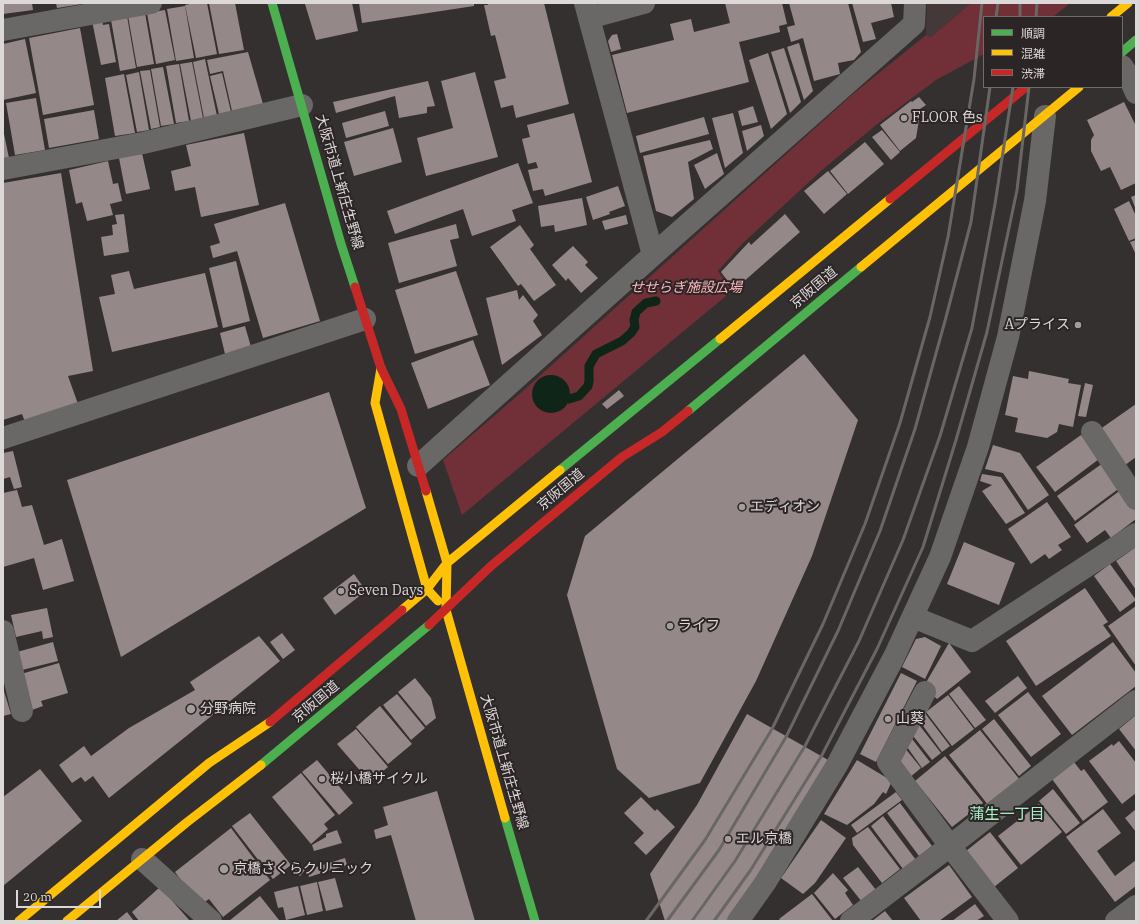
<!DOCTYPE html>
<meta charset="utf-8">
<style>
body{margin:0}
#map{position:relative;width:1139px;height:924px;overflow:hidden;background:#353030;font-family:"IBM Plex Serif","Noto Sans JP",serif}
canvas{display:block}
.frame{position:absolute;inset:0;border:4px solid #dcd8d8;pointer-events:none}
.legend{position:absolute;left:983px;top:16px;width:140px;height:72px;box-sizing:border-box;background:#2c2526;border:1px solid #726d6d;margin:0;padding:5px 7px;list-style:none;font-size:12px;color:#dcd8d8}
.legend li{display:flex;align-items:center;gap:8px;height:20px}
.legend b{width:20px;border:1px solid #726d6d}
.scale{position:absolute;left:16px;top:890px;width:85px;height:18px;box-sizing:border-box;border:2px solid #dcd8d8;border-top:0;padding-left:5px;font-size:12px;line-height:14px;white-space:nowrap;color:#dcd8d8;-webkit-text-stroke:3px #2c2526;paint-order:stroke}
</style>
<div id="map">
<canvas width="1139" height="924"></canvas>
<div class="frame"></div>
<ul class="legend">
<li><b style="height:5px;background:#4caf50"></b>順調</li>
<li><b style="height:5px;background:#ffc107"></b>混雑</li>
<li><b style="height:5px;background:#c62828"></b>渋滞</li>
</ul>
<div class="scale">20 m</div>
</div>
<script>
const context = document.querySelector('canvas').getContext('2d');
context.lineJoin = 'round';
function fillPath(path, color) {
  context.fillStyle = color;
  context.fill(path, 'evenodd');
}
function poly(rows) {
  const path = new Path2D();
  for (const r of rows) {
    if (r.length === 3) {
      path.moveTo(r[0] + r[2], r[1]);
      path.arc(r[0], r[1], r[2], 0, 2 * Math.PI);
      continue;
    }
    path.moveTo(r[0], r[1]);
    for (let i = 2; i < r.length; i += 2) path.lineTo(r[i], r[i + 1]);
  }
  return path;
}
function trace(path, color, width, dash) {
  context.strokeStyle = color;
  context.lineWidth = width;
  context.lineCap = dash ? 'butt' : 'round';
  context.setLineDash(dash || []);
  context.stroke(path);
}
function write(font, color, halo, rows, align = 'center') {
  context.font = font + ' "IBM Plex Serif","Noto Sans JP",serif';
  context.lineWidth = 4;
  context.setLineDash([]);
  context.textBaseline = 'middle';
  context.strokeStyle = halo;
  context.fillStyle = color;
  for (const [text, x, y, turn = 0] of rows) {
    context.save();
    context.translate(x, y);
    context.rotate((+turn || 0) * Math.PI / 180);
    context.textAlign = isNaN(turn) ? turn : align;
    if (halo) context.strokeText(text, 0, 0);
    context.fillText(text, 0, 0);
    context.restore();
  }
}
fillPath(poly([
 [927,3,971,3,931,37,926,35]
]), '#443838');
fillPath(poly([
 [971,3,1070,3,1053,17,984,17,984,54,936,80,876,125,822,170,743,243,718,271,732,291,462,515,443,460,524,390,853,94,926,35,931,37]
]), '#712f37');
fillPath(poly([
 [551,394,19]
]), '#0e2517');
trace(poly([
 [569,399,579,396,588,386,589,381,589,366,596,354,622,341,631,333,635,327,634,320,636,312,646,303,656,301]
]), '#0e2517', 9);
fillPath(poly([
 [3,3,32,3,33,10,3,14],
 [56,3,82,3,82,4,57,8],
 [194,3,207,3,217,54,196,58,185,5],
 [209,3,235,3,244,50,219,54],
 [312,3,352,3,358,31,316,40,305,4],
 [359,3,474,3,474,6,362,23],
 [487,3,544,3,569,104,516,118,513,105,501,108,494,81,506,78,495,35,491,36,484,5,488,5],
 [725,3,782,3,787,24,779,26,780,32,739,42,749,82,627,113,612,55,674,40,670,24,691,19,694,32,730,23],
 [789,3,848,3,861,52,854,60,838,63,840,74,814,81,803,38,791,42,787,27,795,25],
 [852,3,891,3,894,17,871,23,876,39,863,42],
 [185,6,194,58,176,61,167,9],
 [165,10,175,60,156,64,147,13],
 [145,13,154,64,137,67,128,16],
 [127,16,136,68,120,71,111,20],
 [102,20,103,25,109,24,116,62,101,65,92,21],
 [80,28,94,105,43,115,29,38],
 [617,34,621,49,611,52,608,41,612,35],
 [25,39,36,93,3,100,3,44],
 [799,43,813,91,804,100,787,47],
 [784,48,801,102,790,113,771,52],
 [248,52,263,104,232,111,223,71,210,74,207,60],
 [768,53,787,114,771,129,749,60],
 [205,59,217,116,204,118,193,62],
 [192,62,203,118,191,121,180,64],
 [179,64,189,121,176,123,166,66],
 [163,67,174,124,161,126,151,69],
 [150,70,160,127,151,129,140,71],
 [139,72,149,130,137,132,126,75],
 [475,72,498,157,426,176,417,138,453,128,441,81],
 [222,73,231,112,219,114,210,76],
 [124,74,135,133,115,136,105,78],
 [428,81,435,106,427,107,427,113,399,118,395,96,336,113,333,102],
 [919,97,926,105,914,113,919,120,916,138,900,151,880,125,911,101,912,102],
 [36,98,45,150,15,155,6,103],
 [1124,102,1136,126,1136,183,1121,190,1110,167,1101,171,1091,151,1091,140,1094,135,1087,120],
 [753,106,758,122,742,126,738,111],
 [94,110,99,139,49,148,44,119],
 [385,111,389,126,346,138,342,123],
 [574,113,592,182,545,196,543,189,533,191,528,170,538,168,536,162,528,164,522,139,530,137,527,125],
 [733,113,743,153,725,168,712,118],
 [704,117,709,134,640,153,636,136],
 [761,125,764,136,747,151,742,131],
 [393,128,402,162,354,176,344,142],
 [3,129,9,158,3,159],
 [882,130,900,152,891,160,872,137],
 [244,133,259,205,201,217,195,187,175,191,171,171,191,166,186,145],
 [710,140,713,149,688,162,694,199,672,217,656,211,643,156],
 [865,142,884,164,848,194,830,171],
 [142,153,150,189,126,194,119,158],
 [717,153,724,174,705,189,694,165],
 [108,161,113,184,118,183,122,201,110,204,113,215,87,221,82,202,76,204,69,170],
 [518,163,533,203,512,210,516,221,472,236,463,209,395,234,387,211],
 [828,171,847,194,824,214,804,191],
 [61,173,93,371,68,376,78,404,25,422,22,414,3,420,3,183],
 [618,186,625,206,609,212,610,214,593,220,586,197],
 [1136,195,1136,210,1131,197],
 [582,198,587,225,555,232,554,225,541,227,538,206],
 [1129,201,1136,216,1136,238,1129,241,1114,209],
 [285,203,320,321,263,338,237,251,213,258,210,246,220,243,214,224],
 [124,214,129,252,104,256,101,237,113,235,112,225,117,224,115,215],
 [785,214,800,232,734,290,721,272,749,242,751,245],
 [626,215,628,224,605,230,602,221],
 [456,224,459,238,450,240,457,266,399,283,388,243],
 [520,225,534,245,530,249,556,285,534,301,521,284,518,286,490,247],
 [1136,240,1136,255,1130,242],
 [573,246,588,262,585,265,598,278,581,293,568,278,566,281,552,265],
 [236,261,250,321,223,328,209,268],
 [129,271,134,289,205,273,218,327,112,352,99,297,115,294,111,275],
 [456,271,478,335,415,354,395,290],
 [517,290,519,300,523,295,538,315,533,321,542,335,502,365,486,298],
 [245,326,251,347,225,354,220,333],
 [473,340,490,385,428,409,411,363],
 [804,354,858,420,812,556,756,681,700,783,649,798,617,769,567,595,585,536],
 [1029,371,1069,379,1068,383,1081,385,1073,427,1059,424,1057,432,1047,438,1015,432,1018,418,1005,415,1013,376,1028,379],
 [1085,383,1093,385,1086,417,1078,416],
 [619,390,624,396,607,409,602,404],
 [329,392,366,508,121,657,67,480],
 [1136,404,1136,457,1121,468,1096,432],
 [1081,435,1099,459,1055,492,1036,467],
 [993,445,1020,453,1049,495,1028,510,1003,473,985,469],
 [13,451,22,487,14,489,10,477,3,479,3,453],
 [1103,463,1121,487,1075,521,1057,496],
 [982,474,1001,477,1025,513,1006,524,982,491,992,485,980,481],
 [1122,489,1136,507,1136,519,1111,538,1105,530,1087,543,1074,525],
 [17,490,22,507,32,505,44,545,62,539,74,581,43,590,34,558,3,567,3,493],
 [1047,502,1071,537,1058,545,1062,550,1049,559,1045,554,1031,564,1008,529],
 [964,542,1015,563,999,605,947,584],
 [1136,547,1136,590,1116,561],
 [1110,564,1136,600,1120,612,1094,576],
 [354,574,366,591,335,615,323,598],
 [1085,588,1108,622,1103,625,1111,636,1036,686,1006,641],
 [1136,606,1136,666,1108,626],
 [47,608,53,637,43,639,42,631,16,637,11,615],
 [282,633,295,650,283,659,270,642],
 [259,636,280,661,109,798,93,776,85,782,81,777,72,783,59,765,84,746,91,756,129,728,195,690,190,682],
 [925,637,941,646,925,679,902,667,916,639],
 [53,642,58,661,22,670,17,652],
 [1113,642,1136,673,1136,686,1072,735,1042,696],
 [949,643,971,672,937,699,924,686],
 [59,663,68,693,41,701,43,706,32,710,21,674],
 [901,673,917,681,876,762,860,754],
 [1018,676,1027,688,995,713,985,701],
 [415,678,431,698,436,718,426,726,398,692],
 [959,686,986,720,975,728,949,694],
 [3,688,11,714,3,716],
 [1028,692,1061,734,1031,757,998,715],
 [397,694,425,728,411,740,383,705],
 [948,695,974,729,952,746,926,712],
 [380,706,412,744,388,764,356,727],
 [924,712,950,746,942,752,918,719],
 [747,714,830,761,729,921,665,921,650,874,697,805],
 [1136,715,1136,751,1119,729],
 [994,719,1031,766,1019,776,982,729],
 [916,721,941,753,932,760,910,732],
 [356,729,388,767,370,782,337,744],
 [980,730,1020,780,988,805,949,755],
 [909,735,930,762,922,768,905,744],
 [1119,741,1136,763,1136,793,1122,804,1089,761,1112,744,1113,746],
 [904,747,921,768,909,778,896,762],
 [945,756,983,803,952,827,915,781],
 [317,760,353,803,339,815,302,772],
 [857,760,892,781,886,794,883,792,874,804,847,825,824,814],
 [1074,762,1081,771,1084,769,1108,802,1083,821,1052,779],
 [40,769,82,821,3,886,3,797],
 [301,773,335,815,324,824,328,829,311,844,272,797],
 [1053,789,1080,823,1066,834,1039,801],
 [437,791,475,921,416,921,391,835,376,839,374,830,388,825,383,807],
 [896,792,902,800,857,833,851,825],
 [641,797,655,811,657,809,675,827,646,855,634,843,644,833,624,813],
 [900,803,932,846,919,856,887,813],
 [1039,804,1062,832,1021,865,998,836],
 [1103,809,1121,833,1097,851,1115,876,1136,860,1136,886,1115,902,1066,837],
 [1136,809,1136,832,1125,818],
 [250,813,291,865,273,879,232,826],
 [883,816,916,860,903,869,871,826],
 [821,820,846,838,815,883,803,894,781,878],
 [868,827,900,869,882,883,853,845,852,838],
 [231,828,270,880,223,917,209,899,200,905,175,872],
 [337,830,342,843,314,851,312,845,326,837,326,834],
 [990,832,1018,868,994,887,966,851],
 [345,858,347,865,309,877,307,870],
 [297,863,305,870,300,876,291,870],
 [949,865,972,897,939,921,921,921,904,898],
 [858,867,876,890,862,902,843,878],
 [833,873,848,890,845,893,853,905,835,919,814,893],
 [335,878,343,907,326,911,318,882],
 [317,882,323,911,307,915,300,886],
 [298,886,305,915,286,920,283,907,278,908,274,892],
 [160,887,190,921,139,921,132,912],
 [812,894,833,921,781,921,779,919],
 [260,896,279,920,278,921,229,921],
 [975,904,984,916,976,921,952,921],
 [885,911,893,921,872,921],
 [127,912,134,921,116,921]
]), '#958889');
trace(poly([
 [585,3,653,255],
 [589,18,644,3],
 [3,30,151,3],
 [1122,66,1129,77,1136,93],
 [3,169,143,143,302,105],
 [1092,432,1136,499],
 [3,438,365,319],
 [418,466,653,255,914,24,915,3],
 [913,617,972,641,1136,534],
 [3,631,22,711],
 [925,692,888,762,950,846,1008,921],
 [142,859,211,921],
 [738,921,765,883,837,765,894,657,940,557,978,447,1008,337,1035,201,1045,116],
 [851,921,950,846,1136,701],
 [1116,921,1136,906]
]), '#6a6767', 22);
trace(poly([
 [272,3,341,244,355,287],
 [1122,52,1136,40],
 [688,411,861,267],
 [560,470,720,339],
 [261,765,429,625],
 [505,818,535,921]
]), '#4caf50', 9);
trace(poly([
 [1111,17,1128,3],
 [861,267,1079,87],
 [720,339,890,199],
 [381,368,375,403,427,589,438,601],
 [426,491,447,563,446,610,505,818],
 [402,610,427,589,447,563,560,470],
 [19,921,209,763,270,722],
 [67,921,186,823,261,765]
]), '#ffc107', 9);
trace(poly([
 [890,199,1026,87],
 [355,287,381,368,401,409,426,491],
 [429,625,491,566,622,457,662,432,688,411],
 [270,722,402,610]
]), '#c62828', 9);
trace(poly([
 [996,17,998,3],
 [1020,17,1020,3],
 [1036,17,1037,3],
 [646,921,705,840,772,729,823,624,865,524,900,423,930,317,948,237,974,79,982,3],
 [667,921,719,850,786,737,838,631,880,531,915,429,945,321,971,222,990,87],
 [692,921,735,861,805,746,859,641,903,540,940,436,972,328,995,204,1013,87],
 [714,921,750,871,822,755,877,649,923,547,956,440,987,332,1017,190,1029,87]
]), '#696666', 3);
for (const [x, y, r, color] of [
 [904,118,4,"#a29d9d"],
 [1078,325,4,"#a29d9d"],
 [742,507,4,"#a29d9d"],
 [341,591,4,"#a29d9d"],
 [670,626,4,"#a29d9d"],
 [191,709,5,"#a29d9d"],
 [888,719,4,"#a29d9d"],
 [322,779,4,"#a29d9d"],
 [728,839,4,"#a29d9d"],
 [224,869,5,"#a29d9d"]
]) {
  const dot = new Path2D();
  dot.arc(x, y, r, 0, 2 * Math.PI);
  context.fillStyle = color;
  context.fill(dot);
  trace(dot, '#2c2526', 1.5);
}
write('14px', '#dcd8d8', '#2c2526', [
 ["FLOOR 色s",912,118],
 ["Aプライス",1070,325,"right"],
 ["エディオン",750,507],
 ["Seven Days",349,591],
 ["ライフ",678,626],
 ["分野病院",200,709],
 ["山葵",896,719],
 ["桜小橋サイクル",330,779],
 ["エル京橋",736,839],
 ["京橋さくらクリニック",233,869]
], 'left');
write('14px', '#dcd8d8', '#2c2526', [
 ["大阪市道上新庄生野線",339,182,74],
 ["京阪国道",814,288,-40],
 ["京阪国道",561,490,-40],
 ["京阪国道",316,702,-40],
 ["大阪市道上新庄生野線",504,762,74]
]);
write('italic 14px', '#feb7ba', '#2c2526', [
 ["せせらぎ施設広場",686,288]
]);
write('15px', '#a7f2c2', '#2c2526', [
 ["蒲生一丁目",1007,815]
]);
</script>
